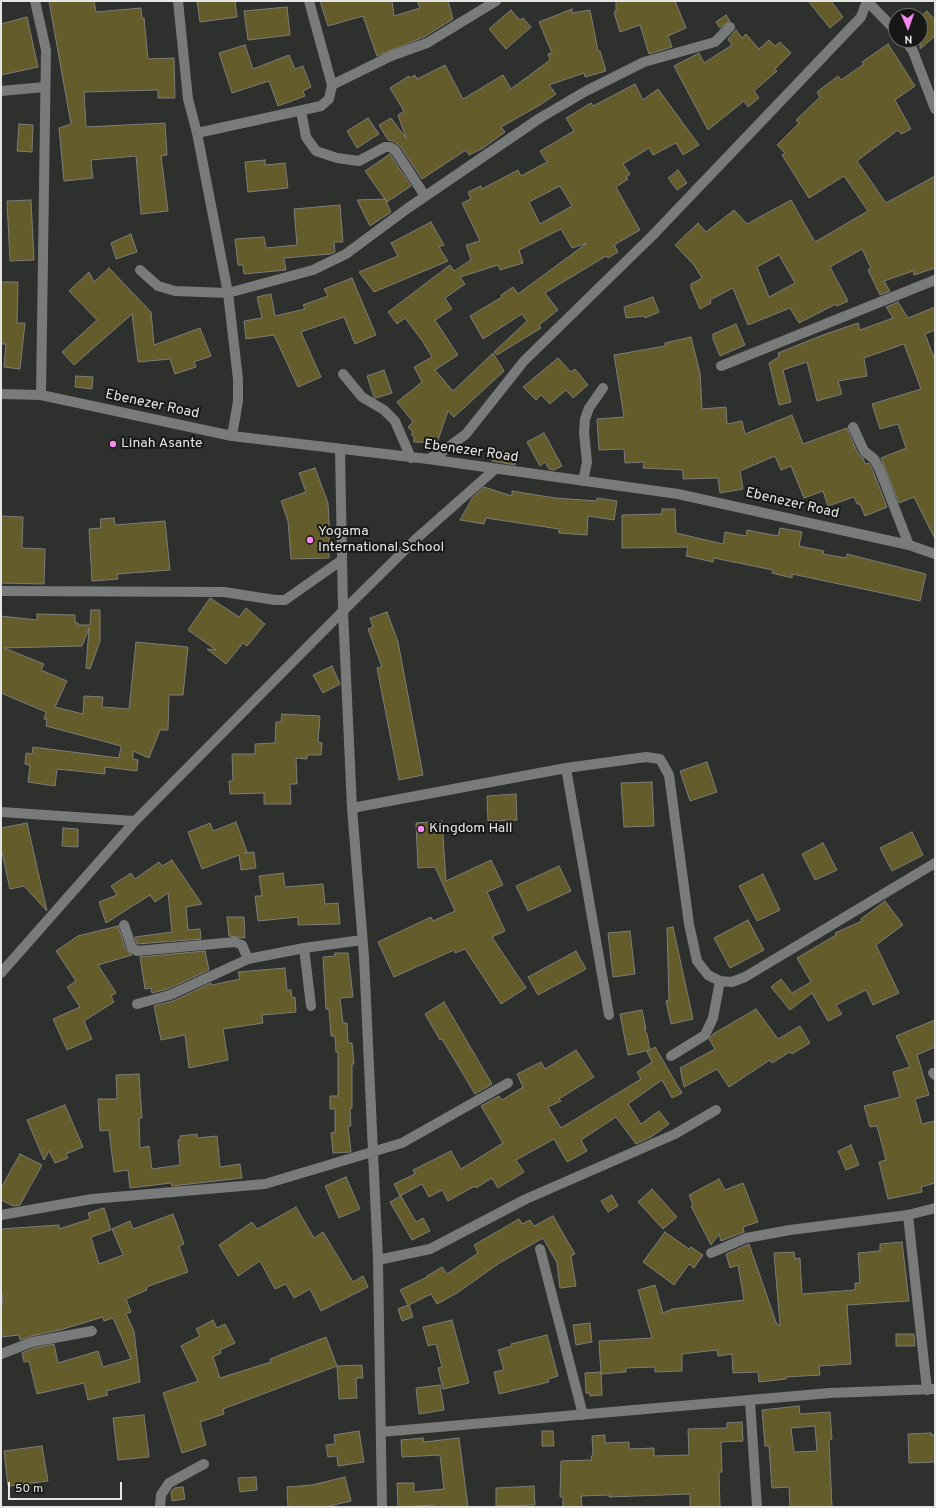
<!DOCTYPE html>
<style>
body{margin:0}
#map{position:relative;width:936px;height:1508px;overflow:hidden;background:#2e302d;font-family:Overpass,sans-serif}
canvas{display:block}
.frame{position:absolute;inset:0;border:2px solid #e6e7e5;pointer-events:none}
.north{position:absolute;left:888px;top:8px;width:40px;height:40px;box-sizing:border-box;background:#171816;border:1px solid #6a6b69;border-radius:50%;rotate:178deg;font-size:11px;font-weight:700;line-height:16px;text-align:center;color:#e6e7e5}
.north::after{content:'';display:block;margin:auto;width:14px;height:18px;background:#f489f0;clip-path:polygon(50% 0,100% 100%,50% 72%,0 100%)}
.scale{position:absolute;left:8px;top:1482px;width:114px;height:18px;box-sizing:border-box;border:2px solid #e6e7e5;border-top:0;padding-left:5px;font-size:12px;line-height:14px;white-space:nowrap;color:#e6e7e5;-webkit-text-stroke:3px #171816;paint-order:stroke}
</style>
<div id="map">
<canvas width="936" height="1508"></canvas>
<div class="frame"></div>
<div class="north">N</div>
<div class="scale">50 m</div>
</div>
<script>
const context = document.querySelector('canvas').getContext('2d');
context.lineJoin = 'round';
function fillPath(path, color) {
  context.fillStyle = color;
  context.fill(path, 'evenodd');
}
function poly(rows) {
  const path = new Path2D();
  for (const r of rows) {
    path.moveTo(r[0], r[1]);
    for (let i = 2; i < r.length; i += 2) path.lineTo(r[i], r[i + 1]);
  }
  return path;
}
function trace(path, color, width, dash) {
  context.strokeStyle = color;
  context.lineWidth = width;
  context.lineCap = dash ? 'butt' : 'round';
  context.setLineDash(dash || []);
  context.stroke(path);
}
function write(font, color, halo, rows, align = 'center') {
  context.font = font + ' Overpass,sans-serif';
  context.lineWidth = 4;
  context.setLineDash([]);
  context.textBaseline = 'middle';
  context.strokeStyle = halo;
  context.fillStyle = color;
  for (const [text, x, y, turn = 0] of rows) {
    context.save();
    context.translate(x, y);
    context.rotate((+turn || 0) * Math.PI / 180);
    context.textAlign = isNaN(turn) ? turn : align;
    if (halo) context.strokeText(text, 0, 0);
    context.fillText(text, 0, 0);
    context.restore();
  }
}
const building = poly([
 [49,1,94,1,96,12,141,8,142,18,144,18,148,59,174,58,175,98,158,98,158,90,84,92,86,127,165,123,167,155,161,156,168,211,141,214,136,156,91,160,93,178,64,181,59,128,71,124,49,1],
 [197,1,235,1,237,17,200,22,197,1],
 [320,1,392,1,394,16,420,8,417,1,448,1,453,19,424,37,377,56,363,16,328,26,320,1],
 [616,1,675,1,686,28,668,36,672,47,649,54,640,25,620,32,614,12,616,11,616,1],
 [808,1,831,1,843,17,830,28,808,1],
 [287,7,290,35,248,40,244,11,287,7],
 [572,9,572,13,590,10,598,51,600,51,606,71,585,77,584,73,549,85,556,94,540,105,501,127,505,132,483,148,469,155,466,150,422,179,400,146,393,141,388,140,379,125,391,118,406,138,398,115,404,111,390,88,409,76,410,78,415,75,417,79,445,65,463,99,503,75,511,89,550,60,548,54,552,53,539,22,572,9],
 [511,10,520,20,523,18,531,27,506,49,489,29,511,10],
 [927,11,935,20,935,36,920,49,920,17,927,11],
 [726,15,730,21,720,28,716,22,726,15],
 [27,17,38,67,1,75,1,24,27,17],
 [736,30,742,38,746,34,759,49,769,40,775,46,780,42,791,53,775,69,777,71,754,91,759,98,748,107,744,101,708,130,674,66,699,53,704,63,732,45,728,39,736,30],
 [888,44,915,86,895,100,911,129,901,134,898,130,857,161,886,203,935,176,935,268,914,275,913,271,884,281,890,291,880,295,868,270,871,268,862,249,830,267,848,301,837,306,836,304,799,323,790,308,748,325,733,288,710,300,711,303,700,309,691,288,691,284,702,278,694,265,675,245,698,223,706,232,734,210,747,224,791,200,815,242,868,211,844,176,809,198,782,155,785,153,777,145,799,123,796,120,820,97,817,92,838,76,841,80,864,64,862,62,888,44],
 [779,255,795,283,769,297,757,267,779,255],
 [245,45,253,69,289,55,295,69,303,66,311,87,303,91,305,96,278,106,269,81,232,93,219,53,245,45],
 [635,84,643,100,658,89,699,145,683,155,676,143,653,155,649,148,623,164,630,174,626,177,628,179,616,187,640,230,614,245,618,252,608,258,606,256,545,293,558,310,539,325,541,328,497,355,494,352,527,321,522,314,483,339,470,316,502,297,501,295,513,287,518,294,587,243,572,248,561,229,519,250,523,263,500,270,498,265,460,277,465,284,445,298,452,309,435,320,458,355,435,370,453,391,493,353,504,371,454,417,448,411,437,443,414,442,414,437,411,434,413,432,408,427,413,422,397,402,422,382,414,367,432,357,423,342,405,318,397,324,388,312,450,265,454,271,471,260,466,245,480,241,462,203,471,199,468,192,481,186,482,189,518,170,521,176,547,162,540,151,574,131,566,118,591,103,593,106,635,84],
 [560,186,572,206,540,224,529,202,560,186],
 [368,118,379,134,357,148,347,131,368,118],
 [19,124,33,125,32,152,17,151,19,124],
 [390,154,411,186,387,202,365,171,390,154],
 [265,160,265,165,285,163,288,188,248,192,245,162,265,160],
 [678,170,687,183,677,190,668,178,678,170],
 [385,199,391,212,370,226,357,200,385,199],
 [31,200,34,260,10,261,7,201,31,200],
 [340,205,343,242,334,242,335,252,330,254,284,258,286,270,244,274,243,265,238,265,235,239,264,237,266,248,297,245,294,209,340,205],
 [431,222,444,245,439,247,448,261,374,292,359,272,398,256,391,243,431,222],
 [131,234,137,252,116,259,111,243,131,234],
 [109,268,151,312,154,345,200,328,211,356,194,362,196,367,175,374,170,359,138,362,132,314,74,365,62,352,97,320,69,291,89,272,94,282,109,268],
 [352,278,376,335,355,344,344,317,301,332,321,377,298,387,274,335,246,339,244,321,262,318,257,297,271,294,275,316,305,309,303,305,328,296,324,289,352,278],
 [1,282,18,282,17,323,25,323,20,369,4,367,6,344,1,344,1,282],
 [653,297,659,312,645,318,644,316,626,318,624,307,653,297],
 [898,302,908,318,935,307,935,330,925,334,935,360,935,539,914,497,899,503,881,458,906,448,898,424,880,429,872,404,921,389,904,344,864,358,867,376,838,381,842,394,817,401,807,362,783,370,791,402,779,405,769,363,779,357,778,353,823,335,858,323,860,330,893,318,886,307,898,302],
 [736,324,745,345,720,356,713,339,713,334,736,324],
 [691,337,700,373,702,409,726,407,727,424,742,421,745,434,792,415,803,444,847,428,858,454,863,458,865,464,869,463,873,471,887,507,865,516,860,504,857,504,854,497,828,506,823,491,804,498,791,466,781,470,775,456,740,471,743,489,720,493,718,478,683,479,683,470,643,468,644,462,625,463,624,449,599,450,597,419,624,417,614,355,665,346,665,343,691,337],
 [558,358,571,372,575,369,588,385,573,398,566,390,550,404,541,395,536,400,523,387,558,358],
 [384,370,392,393,376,398,374,397,367,376,384,370],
 [76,376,93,377,92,389,75,387,76,376],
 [544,433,562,466,554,470,549,469,545,462,540,466,527,442,544,433],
 [494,449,517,454,515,465,492,461,494,449],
 [315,468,328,503,330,537,329,537,329,558,291,559,288,521,281,501,306,492,299,473,315,468],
 [484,487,512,496,512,491,555,498,597,501,597,498,617,501,614,520,588,516,587,535,559,533,559,529,486,518,484,524,460,520,473,497,484,487],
 [662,509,675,509,676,533,723,544,725,532,746,536,747,530,778,536,780,528,802,532,799,546,824,551,823,554,846,558,847,554,926,574,920,601,792,574,792,578,772,573,773,570,714,558,713,562,686,556,688,547,622,548,622,515,662,514,662,509],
 [1,516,23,517,22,548,45,549,44,584,1,583,1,516],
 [114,518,115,525,165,521,170,570,117,574,118,579,92,581,89,529,101,528,100,519,114,518],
 [210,598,239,617,246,608,265,624,247,646,243,643,226,664,207,649,216,650,188,630,210,598],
 [91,610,100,610,100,641,90,669,86,668,89,628,82,646,4,648,44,664,41,670,67,681,55,707,83,714,84,696,103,697,102,707,129,709,136,642,188,647,183,695,169,695,168,730,160,730,149,758,133,751,133,759,138,760,137,771,105,767,105,774,57,769,55,786,28,782,30,765,25,764,26,753,32,754,33,747,119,758,121,746,46,726,47,719,44,719,46,712,1,693,1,616,37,620,37,614,75,615,75,623,78,623,78,625,90,625,91,610],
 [387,612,398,642,423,775,399,780,377,668,382,667,368,629,373,627,370,618,387,612],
 [332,666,340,684,323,693,313,675,332,666],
 [282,714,320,716,318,742,322,743,321,755,307,755,307,759,296,758,297,784,290,784,291,804,264,804,264,793,230,794,229,781,233,781,232,754,255,754,255,744,275,743,276,722,281,722,282,714],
 [707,762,717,792,690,801,680,771,707,762],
 [652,782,654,826,624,827,621,783,652,782],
 [516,794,517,820,488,821,487,796,516,794],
 [442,821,446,881,491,860,503,885,487,892,505,931,492,937,526,988,501,1004,465,949,455,953,454,950,394,977,378,942,431,917,433,921,455,911,435,867,418,868,416,823,442,821],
 [236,822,247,852,244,853,254,852,256,868,241,870,239,855,202,869,188,832,210,823,213,831,236,822],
 [27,823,47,911,24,886,10,889,1,848,1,828,27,823],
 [63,828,78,829,78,847,62,846,63,828],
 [912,832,923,855,892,871,880,848,912,832],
 [823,843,837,870,815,880,802,854,823,843],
 [172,860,202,904,186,907,188,930,200,929,201,939,137,944,135,937,172,932,168,893,155,902,150,895,106,923,99,902,117,895,111,886,131,873,135,879,159,862,162,866,172,860],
 [559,866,571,891,528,911,516,886,559,866],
 [283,873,285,887,323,884,325,904,338,903,340,924,298,925,298,917,258,921,255,896,262,896,259,876,283,873],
 [763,874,780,910,757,921,739,886,763,874],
 [885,901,903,925,876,945,899,993,873,1005,866,990,836,1005,842,1014,828,1021,812,993,790,1010,771,987,781,979,792,993,811,982,797,958,836,935,835,933,862,921,861,919,885,901],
 [227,917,244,917,245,938,229,936,227,917],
 [748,920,764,950,730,968,714,938,748,920],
 [118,926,126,950,132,955,98,965,116,993,111,996,114,1002,84,1021,92,1039,67,1050,53,1019,80,1007,67,987,76,981,56,951,78,936,118,926],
 [673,927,693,1019,671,1024,666,1001,669,1000,667,928,673,927],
 [630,931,635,974,613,977,608,933,630,931],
 [205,951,209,970,168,989,152,993,151,988,145,989,140,957,205,951],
 [576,951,586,969,538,995,528,977,576,951],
 [335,953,348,953,353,997,340,998,343,1023,347,1023,348,1043,352,1043,354,1064,352,1064,352,1108,350,1108,351,1126,348,1126,351,1152,333,1153,331,1133,335,1132,335,1109,330,1109,330,1096,338,1096,338,1052,336,1052,335,1036,331,1036,329,1009,326,1009,323,957,335,956,335,953],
 [285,968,287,990,291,990,292,998,295,997,296,1012,262,1015,263,1023,223,1029,228,1060,189,1068,185,1035,161,1040,154,1006,173,1001,211,983,212,985,240,979,238,972,285,968],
 [444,1002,492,1084,475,1094,442,1039,440,1040,425,1014,444,1002],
 [756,1009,778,1039,800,1026,810,1043,792,1054,790,1052,772,1063,770,1060,729,1087,717,1069,684,1087,680,1068,715,1049,709,1039,713,1034,756,1009],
 [642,1010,646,1029,644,1029,647,1034,650,1050,655,1047,682,1093,672,1098,662,1080,628,1104,641,1124,659,1111,669,1124,651,1137,636,1144,616,1117,581,1140,587,1151,567,1162,554,1139,516,1160,524,1172,498,1188,492,1178,476,1188,475,1186,448,1201,442,1190,429,1197,422,1184,400,1196,394,1184,415,1174,413,1170,451,1151,461,1169,503,1143,481,1106,499,1096,502,1100,523,1087,517,1074,541,1062,545,1069,576,1050,594,1077,559,1099,561,1101,548,1107,561,1128,641,1079,637,1072,652,1062,647,1052,650,1050,628,1055,620,1014,642,1010],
 [935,1020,935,1047,917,1055,929,1095,915,1099,922,1124,935,1121,935,1183,921,1187,922,1192,888,1199,879,1162,886,1160,877,1126,870,1127,864,1106,900,1097,893,1072,910,1067,896,1036,935,1020],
 [139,1074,142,1118,139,1118,140,1148,149,1146,152,1169,180,1165,178,1140,180,1140,180,1136,197,1134,197,1138,217,1136,220,1167,240,1164,242,1178,172,1186,171,1183,130,1188,128,1170,114,1172,109,1130,100,1131,98,1099,117,1099,116,1075,139,1074],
 [65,1105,83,1147,66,1154,68,1158,55,1163,49,1151,44,1160,27,1120,65,1105],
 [851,1145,859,1165,846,1170,838,1151,851,1145],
 [20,1154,42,1165,20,1205,13,1206,1,1200,1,1188,20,1154],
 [346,1177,360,1209,339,1218,325,1186,346,1177],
 [719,1179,725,1190,743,1183,758,1222,743,1227,744,1232,721,1241,719,1234,711,1245,691,1206,693,1205,689,1195,719,1179],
 [652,1189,677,1217,663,1229,638,1202,652,1189],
 [612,1195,618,1206,608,1212,601,1201,612,1195],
 [401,1196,416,1222,423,1218,430,1231,412,1240,390,1202,401,1196],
 [296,1207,314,1238,323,1232,353,1282,363,1276,368,1287,321,1311,310,1289,294,1298,286,1284,275,1289,260,1261,238,1276,219,1245,252,1222,257,1229,296,1207],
 [104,1208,111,1230,91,1237,99,1264,123,1255,112,1229,130,1221,133,1229,173,1214,184,1244,179,1246,188,1272,149,1286,146,1288,147,1290,126,1299,131,1312,126,1314,134,1331,140,1382,106,1391,108,1395,88,1400,84,1383,37,1394,29,1361,24,1362,22,1353,34,1348,54,1344,58,1363,98,1351,103,1367,131,1359,113,1318,104,1321,103,1317,60,1330,31,1336,20,1340,19,1335,1,1337,1,1304,3,1304,1,1286,1,1229,59,1225,59,1229,90,1219,88,1213,104,1208],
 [553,1216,575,1254,571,1256,576,1286,560,1288,557,1263,543,1238,498,1264,457,1293,437,1304,431,1294,409,1305,413,1317,402,1321,398,1309,408,1305,400,1290,427,1277,427,1276,442,1267,447,1274,478,1253,474,1245,519,1219,522,1224,530,1220,534,1226,553,1216],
 [665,1232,689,1249,691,1247,703,1255,694,1268,689,1264,674,1285,643,1262,665,1232],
 [902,1242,909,1301,847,1305,851,1364,819,1366,820,1375,786,1377,786,1379,759,1382,758,1372,733,1373,732,1354,718,1356,717,1350,682,1354,682,1371,655,1372,655,1367,626,1368,626,1372,601,1374,599,1341,652,1338,638,1290,655,1285,663,1313,672,1309,744,1300,738,1265,730,1268,726,1254,749,1244,777,1325,780,1325,774,1253,794,1252,795,1259,800,1258,802,1294,855,1290,855,1283,860,1283,858,1253,880,1251,880,1244,902,1242],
 [213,1320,217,1328,225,1324,235,1343,220,1350,221,1353,213,1357,220,1378,271,1362,270,1359,326,1337,337,1366,362,1365,363,1378,356,1378,357,1398,339,1399,337,1366,223,1409,224,1414,200,1422,206,1445,182,1453,163,1393,198,1381,181,1346,200,1336,196,1329,213,1320],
 [452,1320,469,1383,443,1389,438,1368,442,1367,436,1344,428,1346,423,1327,452,1320],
 [590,1323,592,1342,576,1345,573,1325,590,1323],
 [896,1334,914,1334,915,1346,896,1346,896,1334],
 [547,1335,558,1376,548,1379,549,1382,499,1394,494,1372,504,1370,498,1350,512,1346,511,1344,547,1335],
 [601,1372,602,1395,590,1396,590,1393,586,1393,585,1373,601,1372],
 [440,1385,444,1410,419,1414,416,1388,440,1385],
 [799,1406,800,1414,830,1412,832,1439,829,1440,832,1507,790,1507,789,1487,772,1488,769,1446,765,1446,762,1410,799,1406],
 [815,1426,817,1451,794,1452,791,1428,815,1426],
 [144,1415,149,1457,118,1460,113,1418,144,1415],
 [742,1422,743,1441,721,1442,722,1472,719,1472,720,1507,690,1507,690,1494,609,1497,609,1495,581,1496,582,1507,563,1507,563,1497,560,1497,561,1461,592,1460,591,1456,593,1456,592,1436,605,1435,605,1443,629,1442,629,1449,654,1448,654,1456,689,1455,688,1429,727,1428,727,1423,742,1422],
 [359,1431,364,1462,338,1466,337,1456,328,1457,326,1445,335,1444,334,1435,359,1431],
 [542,1431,553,1431,554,1446,542,1446,542,1431],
 [931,1433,931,1435,935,1435,935,1462,909,1463,908,1434,931,1433],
 [423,1438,424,1442,459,1438,468,1507,433,1507,433,1505,398,1507,397,1483,414,1483,414,1492,444,1489,440,1455,402,1457,401,1440,423,1438],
 [42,1446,48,1481,8,1486,4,1451,42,1446],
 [256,1477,257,1490,240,1492,238,1478,256,1477],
 [345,1477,351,1501,325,1507,288,1507,287,1487,312,1485,345,1477],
 [534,1486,535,1505,496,1506,496,1488,534,1486],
 [183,1487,185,1499,172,1501,171,1492,174,1488,183,1487]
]);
fillPath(building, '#645c2b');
trace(building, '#7e7d7a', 1);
trace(poly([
 [35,1,46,50,41,395],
 [178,1,188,99,197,133],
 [309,1,332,85],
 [867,1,896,31],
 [905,40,913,51,935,109],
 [1,91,45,87],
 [301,111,306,137,316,151,337,158,359,161,385,147,390,147,395,150,425,196],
 [140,270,158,286,175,291,228,293,313,270,346,254,408,208,540,118,586,91,644,62,715,42,730,27],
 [721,366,935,280],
 [343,374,362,397,384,410,395,421,411,458],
 [1,394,41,395,232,436,428,459,678,494,909,545,935,554],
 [853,427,864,451,874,459,879,468,909,545],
 [232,436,238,401,238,379,228,293,197,133,321,106,329,99,332,85,391,56,427,43,496,1],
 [340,449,343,611,352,808,364,957,378,1260,382,1507],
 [428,459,442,452,466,434,524,361,652,236,861,17,867,1],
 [583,481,587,462,584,432,585,419,589,408,603,388],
 [1,591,224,592,275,600,285,600,342,560],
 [566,768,609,1015],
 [352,808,566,768,646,757,660,759,669,775,689,924,697,961,708,975,720,981,732,982,745,977,935,863],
 [1,812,135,821],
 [124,925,132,948,137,951,235,942,242,945,248,959],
 [304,948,311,1006],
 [1,973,135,821,343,611,416,539,494,470],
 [137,1004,170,995,248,959,304,948,362,940],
 [671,1056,705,1035,713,1018,720,981],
 [933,1073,935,1075],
 [1,1215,92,1199,265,1184,402,1143,508,1083],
 [908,1215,927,1390],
 [540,1249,583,1415],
 [711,1253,746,1238,790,1230,908,1215,935,1208],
 [378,1260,430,1249,526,1199,675,1134,716,1110],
 [1,1354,32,1342,92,1331],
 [750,1401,757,1507],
 [381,1432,830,1393,935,1389],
 [160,1507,161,1495,169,1483,204,1464]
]), '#797b7a', 10);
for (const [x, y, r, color] of [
 [113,444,4,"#f489f0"],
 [310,540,4,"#f489f0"],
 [421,829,4,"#f489f0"]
]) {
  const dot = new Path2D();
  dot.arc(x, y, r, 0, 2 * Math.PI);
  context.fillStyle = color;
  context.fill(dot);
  trace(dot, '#171816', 1.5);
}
write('14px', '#e6e7e5', '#171816', [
 ["Ebenezer Road",152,405,12],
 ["Ebenezer Road",471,452,8],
 ["Ebenezer Road",792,504,13]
]);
write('14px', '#e6e7e5', '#171816', [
 ["Linah Asante",121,444],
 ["Yogama",318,532],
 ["International School",318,548],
 ["Kingdom Hall",429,829]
], 'left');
</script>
